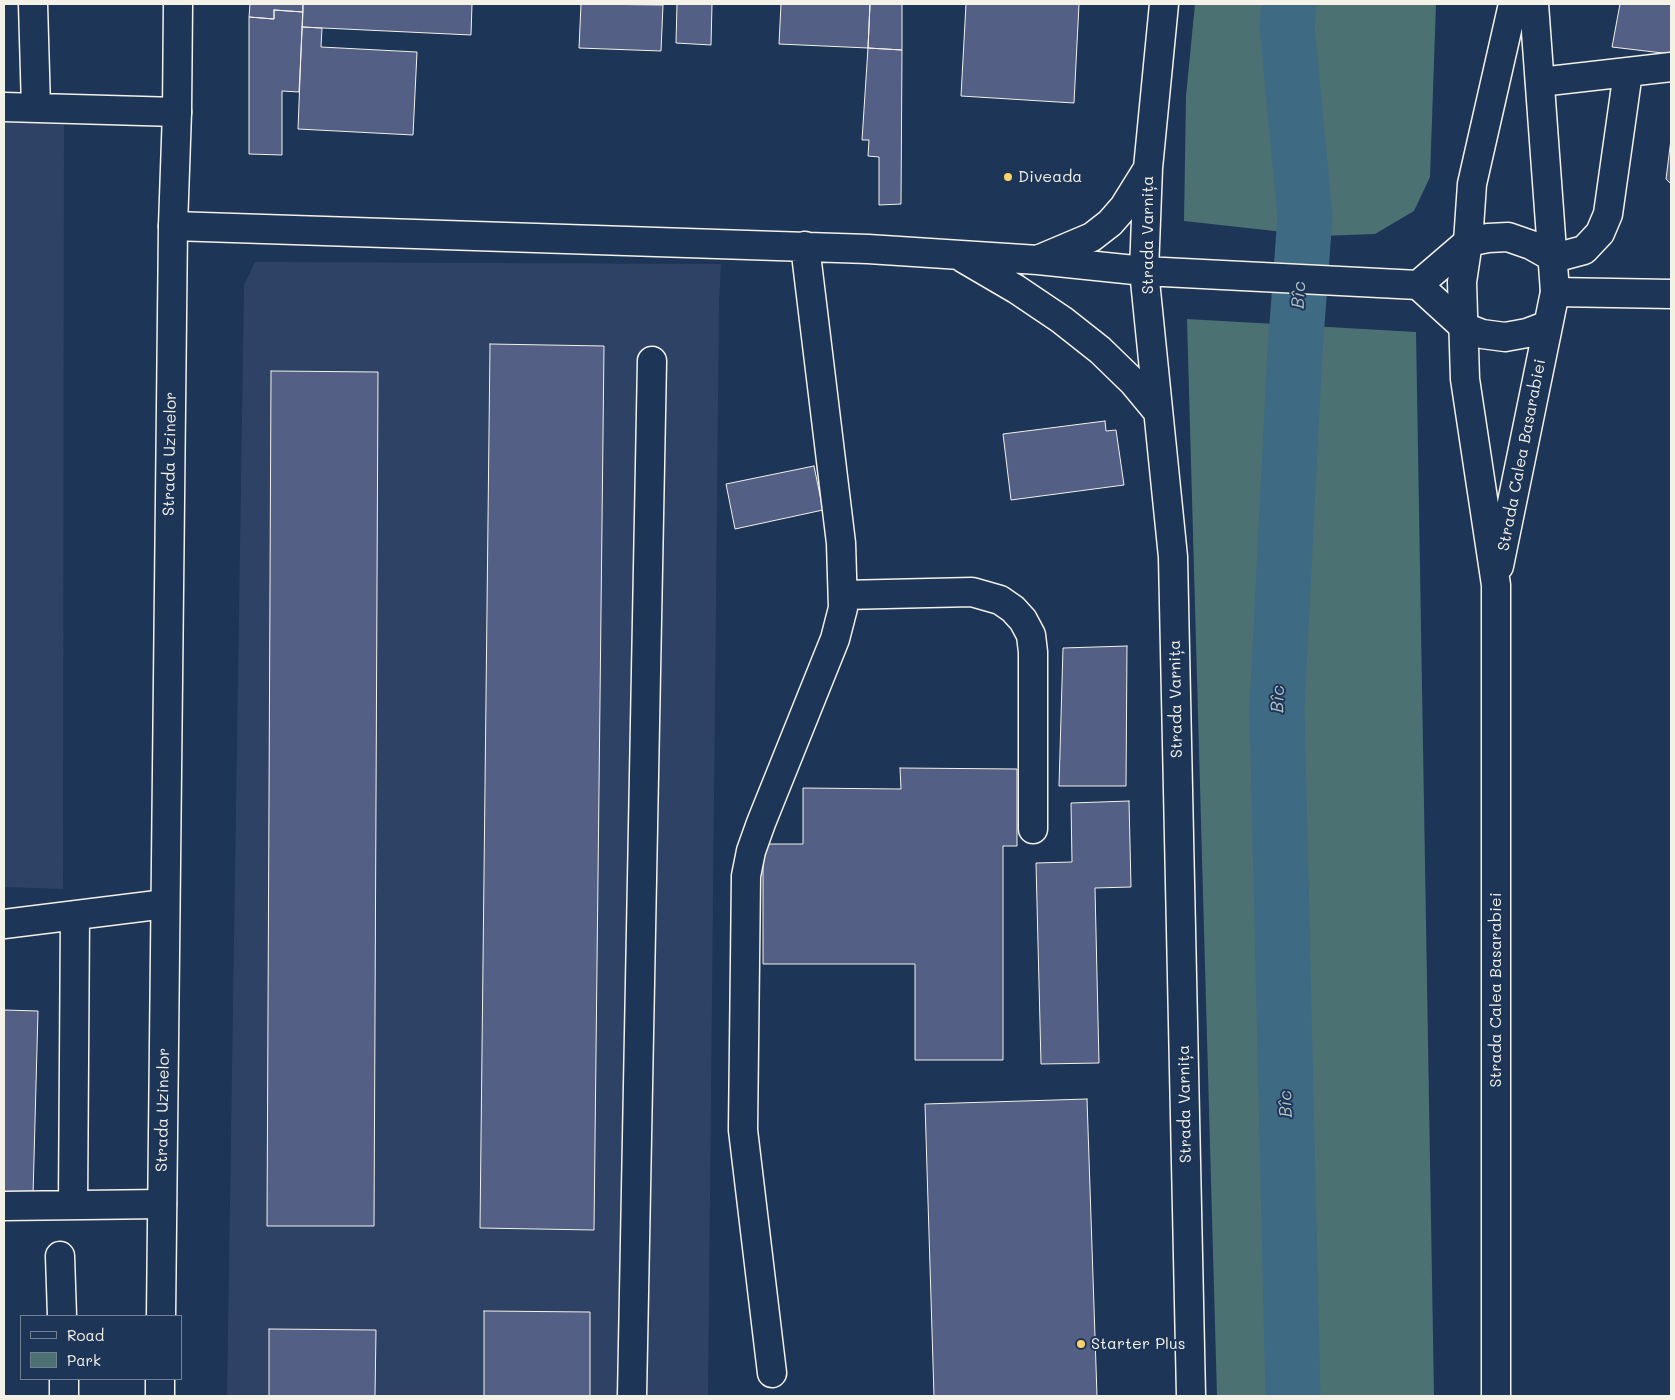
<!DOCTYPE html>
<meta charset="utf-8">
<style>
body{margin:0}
#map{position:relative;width:1675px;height:1400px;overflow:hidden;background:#1d3557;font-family:Mali,sans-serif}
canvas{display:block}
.frame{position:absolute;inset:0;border:5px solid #f4f1e8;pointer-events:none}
.legend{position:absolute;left:20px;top:1315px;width:162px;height:65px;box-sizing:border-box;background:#1d3557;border:1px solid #738091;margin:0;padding:6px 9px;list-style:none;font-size:15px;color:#f4f1e8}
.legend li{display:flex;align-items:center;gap:10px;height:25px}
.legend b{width:25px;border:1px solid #738091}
</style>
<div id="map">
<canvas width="1675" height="1400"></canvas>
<div class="frame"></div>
<ul class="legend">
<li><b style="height:6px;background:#1d3557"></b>Road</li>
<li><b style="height:14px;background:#4c7173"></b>Park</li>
</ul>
</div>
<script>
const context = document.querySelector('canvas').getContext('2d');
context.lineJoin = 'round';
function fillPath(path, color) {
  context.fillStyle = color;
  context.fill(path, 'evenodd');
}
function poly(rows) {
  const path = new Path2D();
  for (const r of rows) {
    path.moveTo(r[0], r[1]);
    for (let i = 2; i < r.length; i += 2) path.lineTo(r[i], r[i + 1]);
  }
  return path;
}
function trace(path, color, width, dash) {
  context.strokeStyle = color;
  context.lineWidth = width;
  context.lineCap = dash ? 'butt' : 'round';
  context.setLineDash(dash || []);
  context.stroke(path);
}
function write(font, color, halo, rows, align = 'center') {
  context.font = font + ' Mali,sans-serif';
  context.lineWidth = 4;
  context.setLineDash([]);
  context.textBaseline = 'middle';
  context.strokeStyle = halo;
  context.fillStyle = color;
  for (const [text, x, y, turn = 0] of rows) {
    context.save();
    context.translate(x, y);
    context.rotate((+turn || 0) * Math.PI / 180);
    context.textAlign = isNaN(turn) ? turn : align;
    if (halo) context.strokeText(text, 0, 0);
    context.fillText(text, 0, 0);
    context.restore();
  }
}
fillPath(poly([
 [4,117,64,118,63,889,4,887],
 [255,262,721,264,719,303,708,1396,227,1396,244,285]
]), '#2e4265');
fillPath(poly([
 [1195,4,1436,4,1430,177,1414,211,1375,234,1320,236,1184,221,1186,96],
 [1187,319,1416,332,1434,1396,1217,1396]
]), '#4c7173');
trace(poly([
 [1289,4,1287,26,1305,217,1295,351,1277,708,1293,1396]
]), '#3e6a83', 55);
const building = poly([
 [250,4,303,4,303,12,274,10,274,19,249,17,250,4],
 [303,4,472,4,471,35,302,27,303,4],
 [581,4,663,5,661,51,579,48,581,4],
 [677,4,712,4,711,45,676,43,677,4],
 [781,4,870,4,868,48,779,44,781,4],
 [870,4,902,4,902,50,868,48,870,4],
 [966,4,1079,4,1074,103,961,96,966,4],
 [1620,4,1671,4,1671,54,1612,47,1620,4],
 [274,10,303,12,299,92,282,91,282,155,249,154,249,17,274,19,274,10],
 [302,27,322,28,321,47,417,52,413,135,298,129,302,27],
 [868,48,902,50,901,204,879,205,879,157,868,156,869,140,862,140,868,48],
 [1671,139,1671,184,1666,179,1671,139],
 [490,344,604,346,594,1230,480,1228,490,344],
 [271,371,378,372,374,1226,267,1226,271,371],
 [1105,421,1106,431,1116,430,1124,485,1011,500,1003,434,1105,421],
 [814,466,823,510,735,529,726,484,814,466],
 [1127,646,1126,786,1059,786,1063,648,1127,646],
 [900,768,1017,769,1017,846,1003,846,1003,1060,915,1060,915,964,763,964,763,844,803,844,803,788,901,789,900,768],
 [1129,801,1131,887,1095,888,1099,1063,1041,1064,1036,863,1072,862,1071,803,1129,801],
 [4,1010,38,1011,33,1196,4,1195,4,1010],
 [1087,1099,1097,1396,934,1396,925,1104,1087,1099],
 [484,1311,590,1312,590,1396,484,1396,484,1311],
 [269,1329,376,1330,375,1396,269,1396,269,1329]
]);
fillPath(building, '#545f86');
trace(building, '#f4f1e8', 1);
const minor = poly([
 [33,4,36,108],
 [1164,4,1148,168,1144,271,1173,557,1191,1396],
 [1540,82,1671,67],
 [4,107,177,112],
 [173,226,868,249,1038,260,1144,271,1418,285,1464,327],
 [963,258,1016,289,1062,320,1100,350,1134,383,1158,412],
 [1554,258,1584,250,1600,233,1608,214,1628,72],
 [1040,259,1092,237,1110,223,1124,207,1147,170],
 [1418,285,1468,242],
 [1555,292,1671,294],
 [843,595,972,592,1000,600,1013,609,1023,620,1031,635,1033,652,1033,829],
 [4,924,165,904],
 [73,1205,75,915],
 [4,1206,162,1204],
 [60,1256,62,1316],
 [772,1373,743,1130,746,876,751,851,761,823,835,639,843,608,841,543,805,246],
 [64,1379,64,1396],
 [632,1396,652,361]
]);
const major = poly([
 [1468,242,1488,238,1508,237,1531,245,1554,258],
 [1464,327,1482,334,1505,337,1527,333,1548,325],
 [1499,566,1555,292,1534,4],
 [161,1316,173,226,177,112,178,4],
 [160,1396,160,1379],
 [1496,1396,1496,585,1465,379,1462,282,1468,242,1472,184,1513,4]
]);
trace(minor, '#f4f1e8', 31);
trace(major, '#f4f1e8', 31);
trace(minor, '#1d3557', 28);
trace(major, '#1d3557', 28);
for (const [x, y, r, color] of [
 [1008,177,5,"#ffd166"],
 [1081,1344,5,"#ffd166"]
]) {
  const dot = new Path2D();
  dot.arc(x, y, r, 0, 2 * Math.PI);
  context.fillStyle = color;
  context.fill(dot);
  trace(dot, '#1d3557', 2);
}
write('16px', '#f4f1e8', '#1d3557', [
 ["Diveada",1018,177],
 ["Starter Plus",1091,1344]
], 'left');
write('16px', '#f4f1e8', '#1d3557', [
 ["Strada Varnița",1148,235,-90],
 ["Strada Uzinelor",170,454,-89],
 ["Strada Calea Basarabiei",1522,455,-79],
 ["Strada Varnița",1176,699,-91],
 ["Strada Calea Basarabiei",1496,990,-90],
 ["Strada Varnița",1185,1104,-91],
 ["Strada Uzinelor",163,1110,-89]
]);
write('italic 18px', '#b4c2c5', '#1d3557', [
 ["Bîc",1299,295,-86],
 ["Bîc",1278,699,-88],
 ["Bîc",1286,1104,-91]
]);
</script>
